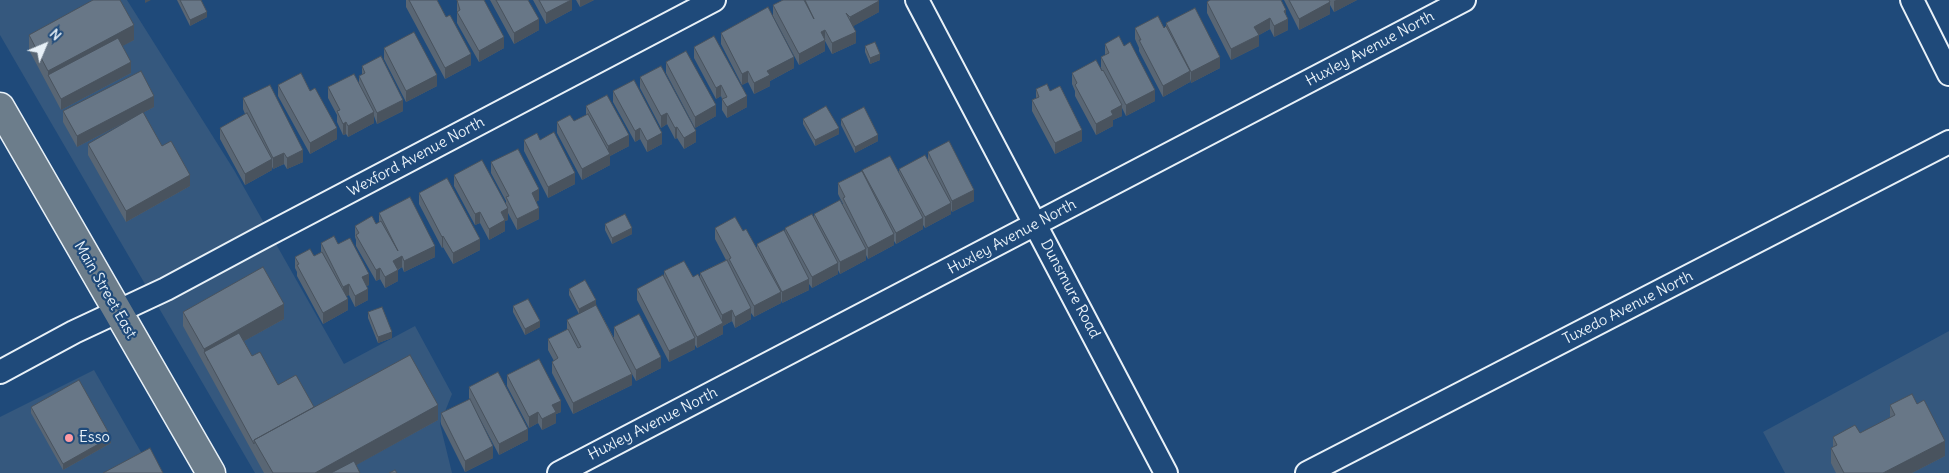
<!DOCTYPE html>
<style>
body{margin:0}
#map{position:relative;width:1949px;height:473px;overflow:hidden;background:#1f4a7a;font-family:Delius,sans-serif}
canvas{display:block}
.north{position:absolute;left:20px;top:20px;width:50px;height:50px;-webkit-text-stroke:4px #1f4a7a;paint-order:stroke;rotate:45deg;font-size:14px;font-weight:700;line-height:20px;text-align:center;color:#e8f1f8}
.north::after{content:'';display:block;margin:auto;width:18px;height:22px;background:#e8f1f8;clip-path:polygon(50% 0,100% 100%,50% 72%,0 100%)}
</style>
<div id="map">
<canvas width="1949" height="473"></canvas>
<div class="north">N</div>
</div>
<script>
const context = document.querySelector('canvas').getContext('2d');
context.lineJoin = 'round';
function fillPath(path, color) {
  context.fillStyle = color;
  context.fill(path, 'evenodd');
}
function poly(rows) {
  const path = new Path2D();
  for (const r of rows) {
    path.moveTo(r[0], r[1]);
    for (let i = 2; i < r.length; i += 2) path.lineTo(r[i], r[i + 1]);
  }
  return path;
}
function trace(path, color, width, dash) {
  context.strokeStyle = color;
  context.lineWidth = width;
  context.lineCap = dash ? 'butt' : 'round';
  context.setLineDash(dash || []);
  context.stroke(path);
}
function write(font, color, halo, rows, align = 'center') {
  context.font = font + ' Delius,sans-serif';
  context.lineWidth = 4.5;
  context.setLineDash([]);
  context.textBaseline = 'middle';
  context.strokeStyle = halo;
  context.fillStyle = color;
  for (const [text, x, y, turn = 0] of rows) {
    context.save();
    context.translate(x, y);
    context.rotate((+turn || 0) * Math.PI / 180);
    context.textAlign = isNaN(turn) ? turn : align;
    if (halo) context.strokeText(text, 0, 0);
    context.fillText(text, 0, 0);
    context.restore();
  }
}
fillPath(poly([
 [0,0,127,0,234,170,344,364,415,326,452,394,440,424,452,473,255,473,0,35],
 [1949,331,1949,473,1785,473,1763,432],
 [94,370,153,473,0,473,0,417]
]), '#35587e');
const street = poly([
 [917,0,1166,473],
 [1912,0,1949,74],
 [0,372,74,332,166,289,261,238,714,0],
 [559,473,1464,0],
 [1307,473,1949,142]
]);
const primary = poly([
 [0,107,211,473]
]);
trace(street, '#e8f1f8', 26);
trace(primary, '#e8f1f8', 31);
trace(street, '#1f4a7a', 22);
trace(primary, '#6c7d8b', 28);
fillPath(poly([
 [177,0,201,0,207,17,190,26],
 [406,0,437,0,471,65,445,79,406,7],
 [457,0,504,48,479,62,457,23],
 [490,0,528,0,539,30,514,44],
 [533,0,572,0,572,10,546,24],
 [576,0,594,0,580,7],
 [783,0,878,0,879,12,853,26,856,43,832,54,825,41,825,51,799,65,773,16,773,5],
 [1284,0,1357,0,1334,12,1330,5,1330,14,1299,30],
 [1207,2,1286,15,1288,30,1274,37,1270,29,1259,35,1259,46,1231,60,1207,13],
 [1166,23,1220,68,1191,83,1190,79,1190,82,1163,97,1139,51,1139,48,1135,39,1135,28,1164,28,1166,26],
 [721,33,794,68,770,81,770,86,754,94,748,82,742,85,721,44],
 [29,35,134,40,122,46,131,73,61,110,29,50],
 [1105,44,1124,46,1155,101,1126,116,1122,108,1122,116,1113,120,1113,126,1096,135,1075,96,1075,91,1072,84,1072,73,1102,70,1101,68,1101,57,1105,55],
 [865,46,880,60,870,64,865,52],
 [694,47,747,107,727,118,722,110,722,99,721,96,716,99,694,58],
 [384,48,437,86,406,102,384,59],
 [666,62,716,116,695,128,666,73],
 [362,66,403,111,377,124,374,116,374,123,348,137,346,134,343,135,337,122,337,115,328,98,328,87,359,84,359,76,362,75],
 [640,77,696,142,684,149,677,138,675,139,667,124,661,128,640,88],
 [278,85,337,139,310,154,278,96],
 [1036,89,1050,91,1082,141,1055,154,1032,111,1032,100,1036,98],
 [613,91,662,144,647,152,640,139,635,142,613,102],
 [243,98,303,162,287,169,284,164,273,169,272,167,272,170,245,185,220,139,220,128,245,114,243,109],
 [586,106,629,146,610,156,610,165,582,180,557,133,557,122,574,121,586,115],
 [154,107,77,147,63,122,63,111],
 [803,119,839,134,815,146,803,124],
 [841,119,878,141,855,153,841,125],
 [524,140,575,184,548,198,524,151],
 [88,144,162,146,190,186,126,222,88,155],
 [928,152,974,201,952,212,951,210,951,214,925,228,923,225,923,229,896,244,894,241,894,245,868,259,866,255,866,260,840,274,838,270,838,274,812,288,809,284,809,290,782,303,781,300,781,303,754,317,751,313,751,319,735,328,732,321,723,326,723,334,697,348,695,345,695,349,669,362,637,300,637,289,664,277,664,271,700,279,700,273,726,260,715,239,715,228,743,231,757,250,757,244,785,233,785,228,814,218,814,214,843,204,838,194,838,183,862,173,862,170,899,173,899,169,928,159],
 [491,162,539,200,536,202,539,219,517,230,508,213,508,220,505,221,505,231,489,240,480,223,475,225,454,186,454,175,506,204,506,201,491,173],
 [419,193,480,250,453,264,443,247,442,248,419,204],
 [379,213,435,257,404,272,402,267,398,270,398,281,385,288,380,279,376,281,356,246,356,240,355,237,355,226,376,224,379,222],
 [605,224,632,234,612,244,605,230],
 [321,243,338,244,369,285,366,286,368,300,355,307,349,295,346,296,348,310,323,324,297,276,297,272,295,268,295,257,314,256,321,252],
 [569,289,596,305,614,338,614,327,661,368,636,381,632,374,632,385,573,414,552,373,552,362,554,361,548,350,548,339,567,330,567,320,579,314,569,295],
 [513,306,540,327,525,335,513,312],
 [183,312,284,319,244,341,252,356,278,385,314,407,438,420,356,465,360,473,264,473,183,326],
 [368,312,392,338,378,343,368,318],
 [507,375,561,412,556,414,556,423,542,430,538,423,529,428,507,386],
 [469,387,528,440,499,455,469,398],
 [1917,404,1945,456,1912,473,1836,473,1831,463,1831,448,1833,447,1833,437,1860,433,1890,418,1890,405],
 [31,407,111,443,63,470,31,413],
 [441,413,493,458,465,472,441,424]
]), '#596674');
fillPath(poly([
 [145,0,151,0,145,3],
 [571,0,572,0,572,10,546,24,546,13],
 [580,0,594,0,580,7],
 [1336,0,1357,0,1334,12,1334,1],
 [879,1,879,12,850,28,850,17],
 [1330,2,1330,14,1299,30,1299,19],
 [1286,10,1286,20,1288,19,1288,30,1274,37,1274,26,1284,11],
 [207,12,207,17,190,26,190,20],
 [1270,18,1270,29,1254,38,1254,27],
 [539,19,539,30,514,44,514,33],
 [134,25,134,40,53,83,48,75,48,71],
 [825,30,825,51,799,65,799,54,821,32],
 [856,32,856,43,832,54,832,43],
 [1259,35,1259,46,1231,60,1231,49],
 [504,37,504,48,479,62,479,51],
 [471,54,471,65,445,79,445,68],
 [880,54,880,60,870,64,870,58],
 [794,57,794,68,770,81,770,86,754,94,754,83,767,71],
 [1220,57,1220,68,1191,83,1191,72],
 [131,62,131,73,61,110,61,99],
 [748,71,748,82,742,85,742,74],
 [1190,71,1190,82,1163,97,1163,86],
 [437,75,437,86,406,102,406,91],
 [721,85,721,96,716,99,716,88],
 [1155,90,1155,101,1126,116,1126,105],
 [154,96,154,107,77,147,77,136],
 [747,96,747,107,727,118,727,107],
 [403,100,403,111,377,124,377,113],
 [716,105,716,116,695,128,695,117],
 [1122,105,1122,116,1113,120,1113,126,1096,135,1096,124,1111,111],
 [374,112,374,123,348,137,348,126],
 [667,113,667,124,661,128,661,116],
 [346,122,346,134,343,135,343,124],
 [677,127,677,138,675,139,675,128],
 [337,128,337,139,310,154,310,143],
 [640,128,640,139,635,142,635,131],
 [839,128,839,134,815,146,815,140],
 [1082,130,1082,141,1055,154,1055,143],
 [696,131,696,142,684,149,684,138],
 [662,133,662,144,647,152,647,141],
 [629,135,629,146,610,156,610,165,582,180,582,169,608,155,608,146],
 [878,135,878,141,855,153,855,147],
 [303,150,303,162,287,169,287,158],
 [284,153,284,164,273,169,273,158],
 [272,159,272,170,245,185,245,174],
 [575,173,575,184,548,198,548,187],
 [190,175,190,186,126,222,126,211],
 [539,189,539,200,532,204,532,193],
 [974,190,974,201,952,212,952,201],
 [951,203,951,214,925,228,925,217],
 [508,208,508,220,505,221,505,231,489,240,489,229,501,212],
 [539,208,539,219,517,230,517,219],
 [480,212,480,223,475,225,475,214],
 [923,218,923,229,896,244,896,233],
 [632,228,632,234,612,244,612,238],
 [894,234,894,245,868,259,868,248],
 [443,236,443,247,442,248,442,237],
 [480,239,480,250,453,264,453,253],
 [435,246,435,257,404,272,404,261],
 [866,249,866,260,840,274,840,262],
 [402,256,402,267,393,272,393,261],
 [838,263,838,274,812,288,812,277],
 [380,268,380,279,376,281,376,270],
 [398,270,398,281,385,288,385,277],
 [369,274,369,285,362,288,362,277],
 [809,279,809,290,782,303,782,292],
 [349,284,349,295,343,298,343,287],
 [368,289,368,300,355,307,355,296],
 [781,292,781,303,754,317,754,306],
 [348,299,348,310,323,324,323,313],
 [596,300,596,306,579,315,579,309],
 [284,304,284,319,208,361,204,352,204,349],
 [751,308,751,319,735,328,735,317],
 [732,310,732,321,723,326,723,334,697,348,697,337,722,324,722,315],
 [540,321,540,327,525,335,525,329],
 [392,332,392,338,378,343,378,337],
 [695,338,695,349,669,362,669,351],
 [661,357,661,368,636,381,636,370],
 [632,374,632,385,573,414,573,403],
 [561,401,561,412,556,414,556,423,542,430,542,419,552,405],
 [438,405,438,420,342,473,315,473],
 [538,412,538,423,529,428,529,417],
 [528,429,528,440,499,455,499,444],
 [111,437,111,443,63,470,63,464],
 [1945,441,1945,456,1912,473,1883,473],
 [493,446,493,458,465,472,465,461]
]), '#49535e');
const building = poly([
 [93,0,120,0,134,25,48,71,29,35,93,0],
 [180,0,201,0,207,12,190,20,180,0],
 [409,0,437,0,446,17,450,15,471,54,445,68,409,0],
 [457,0,484,0,504,37,479,51,457,12,460,10,457,0],
 [496,0,528,0,539,19,514,33,496,0],
 [539,0,571,0,546,13,539,0],
 [783,0,804,0,814,19,805,0,878,0,879,1,850,17,846,13,856,32,832,43,825,30,821,32,825,40,799,54,773,5,783,0],
 [1210,0,1281,0,1286,10,1284,11,1288,19,1274,26,1270,18,1254,27,1259,35,1231,49,1207,2,1210,0],
 [1289,0,1329,0,1330,2,1299,19,1289,0],
 [768,7,794,57,767,71,770,75,754,83,748,71,742,74,721,33,768,7],
 [1195,8,1220,57,1191,72,1166,23,1195,8],
 [1158,16,1164,28,1166,26,1190,71,1163,86,1139,40,1141,40,1135,28,1158,16],
 [414,32,437,75,406,91,384,48,414,32],
 [714,36,747,96,727,107,722,99,727,97,721,85,716,88,694,47,714,36],
 [1119,36,1124,46,1130,42,1155,90,1126,105,1101,57,1109,53,1105,44,1119,36],
 [118,38,131,62,61,99,48,75,118,38],
 [875,42,880,54,870,58,865,46,875,42],
 [686,51,716,105,695,117,666,62,686,51],
 [381,56,403,100,377,113,359,76,365,73,362,66,381,56],
 [1096,60,1102,71,1103,70,1122,105,1111,111,1113,115,1096,124,1075,85,1077,83,1072,73,1096,60],
 [661,66,696,131,684,138,677,127,675,128,667,113,661,116,640,77,661,66],
 [141,71,154,96,77,136,63,111,141,71],
 [301,73,310,91,315,88,337,128,310,143,278,85,301,73],
 [354,74,374,112,348,126,346,122,343,124,337,111,340,110,328,87,354,74],
 [634,80,662,133,647,141,640,128,635,131,613,91,634,80],
 [1047,84,1050,91,1060,86,1082,130,1055,143,1032,100,1039,97,1036,89,1047,84],
 [270,85,303,150,287,158,284,153,273,158,243,98,270,85],
 [607,95,629,135,608,146,586,106,607,95],
 [826,106,839,128,815,140,803,119,826,106],
 [864,107,878,135,855,147,841,119,864,107],
 [143,112,162,146,171,141,190,175,126,211,88,144,143,112],
 [247,113,272,159,245,174,220,128,247,113],
 [588,114,610,154,582,169,557,122,570,115,574,121,588,114],
 [554,132,575,173,548,187,524,140,537,133,540,140,554,132],
 [949,141,974,190,952,201,928,152,949,141],
 [518,149,539,189,532,193,539,208,517,219,506,197,509,196,491,162,518,149],
 [925,155,951,203,925,217,899,169,925,155],
 [890,156,923,218,896,233,862,170,890,156],
 [482,160,508,208,501,212,505,220,489,229,480,212,475,214,454,175,482,160],
 [862,171,894,234,868,248,843,198,845,197,838,183,862,171],
 [447,178,480,239,453,253,443,236,442,237,419,193,447,178],
 [410,197,435,246,404,261,402,256,393,261,398,270,385,277,380,268,376,270,356,235,359,233,355,226,372,216,376,224,381,221,398,251,379,213,410,197],
 [840,200,866,249,840,262,814,214,840,200],
 [625,214,632,228,612,238,605,224,625,214],
 [812,214,838,263,812,277,785,228,812,214],
 [735,217,743,231,746,229,781,292,754,306,729,259,731,258,715,228,735,217],
 [784,230,809,279,782,292,757,244,784,230],
 [334,236,338,244,350,238,369,274,362,277,368,289,355,296,349,284,343,287,321,243,334,236],
 [310,249,314,256,322,252,348,299,323,313,297,265,299,264,295,257,310,249],
 [727,260,751,308,735,317,732,310,722,315,700,273,727,260],
 [684,261,693,277,698,274,723,323,697,337,664,271,684,261],
 [263,267,284,304,204,349,183,312,263,267],
 [663,275,695,338,669,351,637,289,663,275],
 [585,280,596,300,579,309,569,289,585,280],
 [528,299,540,321,525,329,513,306,528,299],
 [596,305,632,374,573,403,552,362,558,358,548,339,568,329,578,348,581,347,567,320,596,305],
 [382,307,392,332,378,337,368,312,382,307],
 [639,314,661,357,636,370,614,327,639,314],
 [239,333,252,356,260,352,278,385,296,375,314,407,254,440,254,444,204,352,239,333],
 [410,355,438,405,315,473,273,473,254,440,410,355],
 [539,359,561,401,552,405,556,412,542,419,538,412,529,417,507,375,539,359],
 [498,372,528,429,499,444,469,387,498,372],
 [79,380,111,437,63,464,31,407,79,380],
 [1912,394,1917,404,1924,400,1945,441,1883,473,1844,473,1831,448,1837,445,1833,437,1855,425,1860,433,1895,415,1890,405,1912,394],
 [470,399,493,446,465,461,441,413,470,399],
 [150,448,163,473,103,473,150,448],
 [354,461,360,473,331,473,354,461],
 [395,470,397,473,389,473,395,470]
]);
fillPath(building, '#687787');
trace(building, '#49535e', 1);
for (const [x, y, r, color] of [
 [69,438,5,"#ff9aa2"]
]) {
  const dot = new Path2D();
  dot.arc(x, y, r, 0, 2 * Math.PI);
  context.fillStyle = color;
  context.fill(dot);
  trace(dot, '#1f4a7a', 2);
}
write('15px', '#e8f1f8', '#1f4a7a', [
 ["Huxley Avenue North",1370,49,-28],
 ["Wexford Avenue North",416,157,-28],
 ["Huxley Avenue North",1012,237,-28],
 ["Dunsmure Road",1070,289,62],
 ["Main Street East",105,290,60],
 ["Tuxedo Avenue North",1628,308,-27],
 ["Huxley Avenue North",653,424,-27]
]);
write('15px', '#e8f1f8', '#1f4a7a', [
 ["Esso",79,438]
], 'left');
</script>
